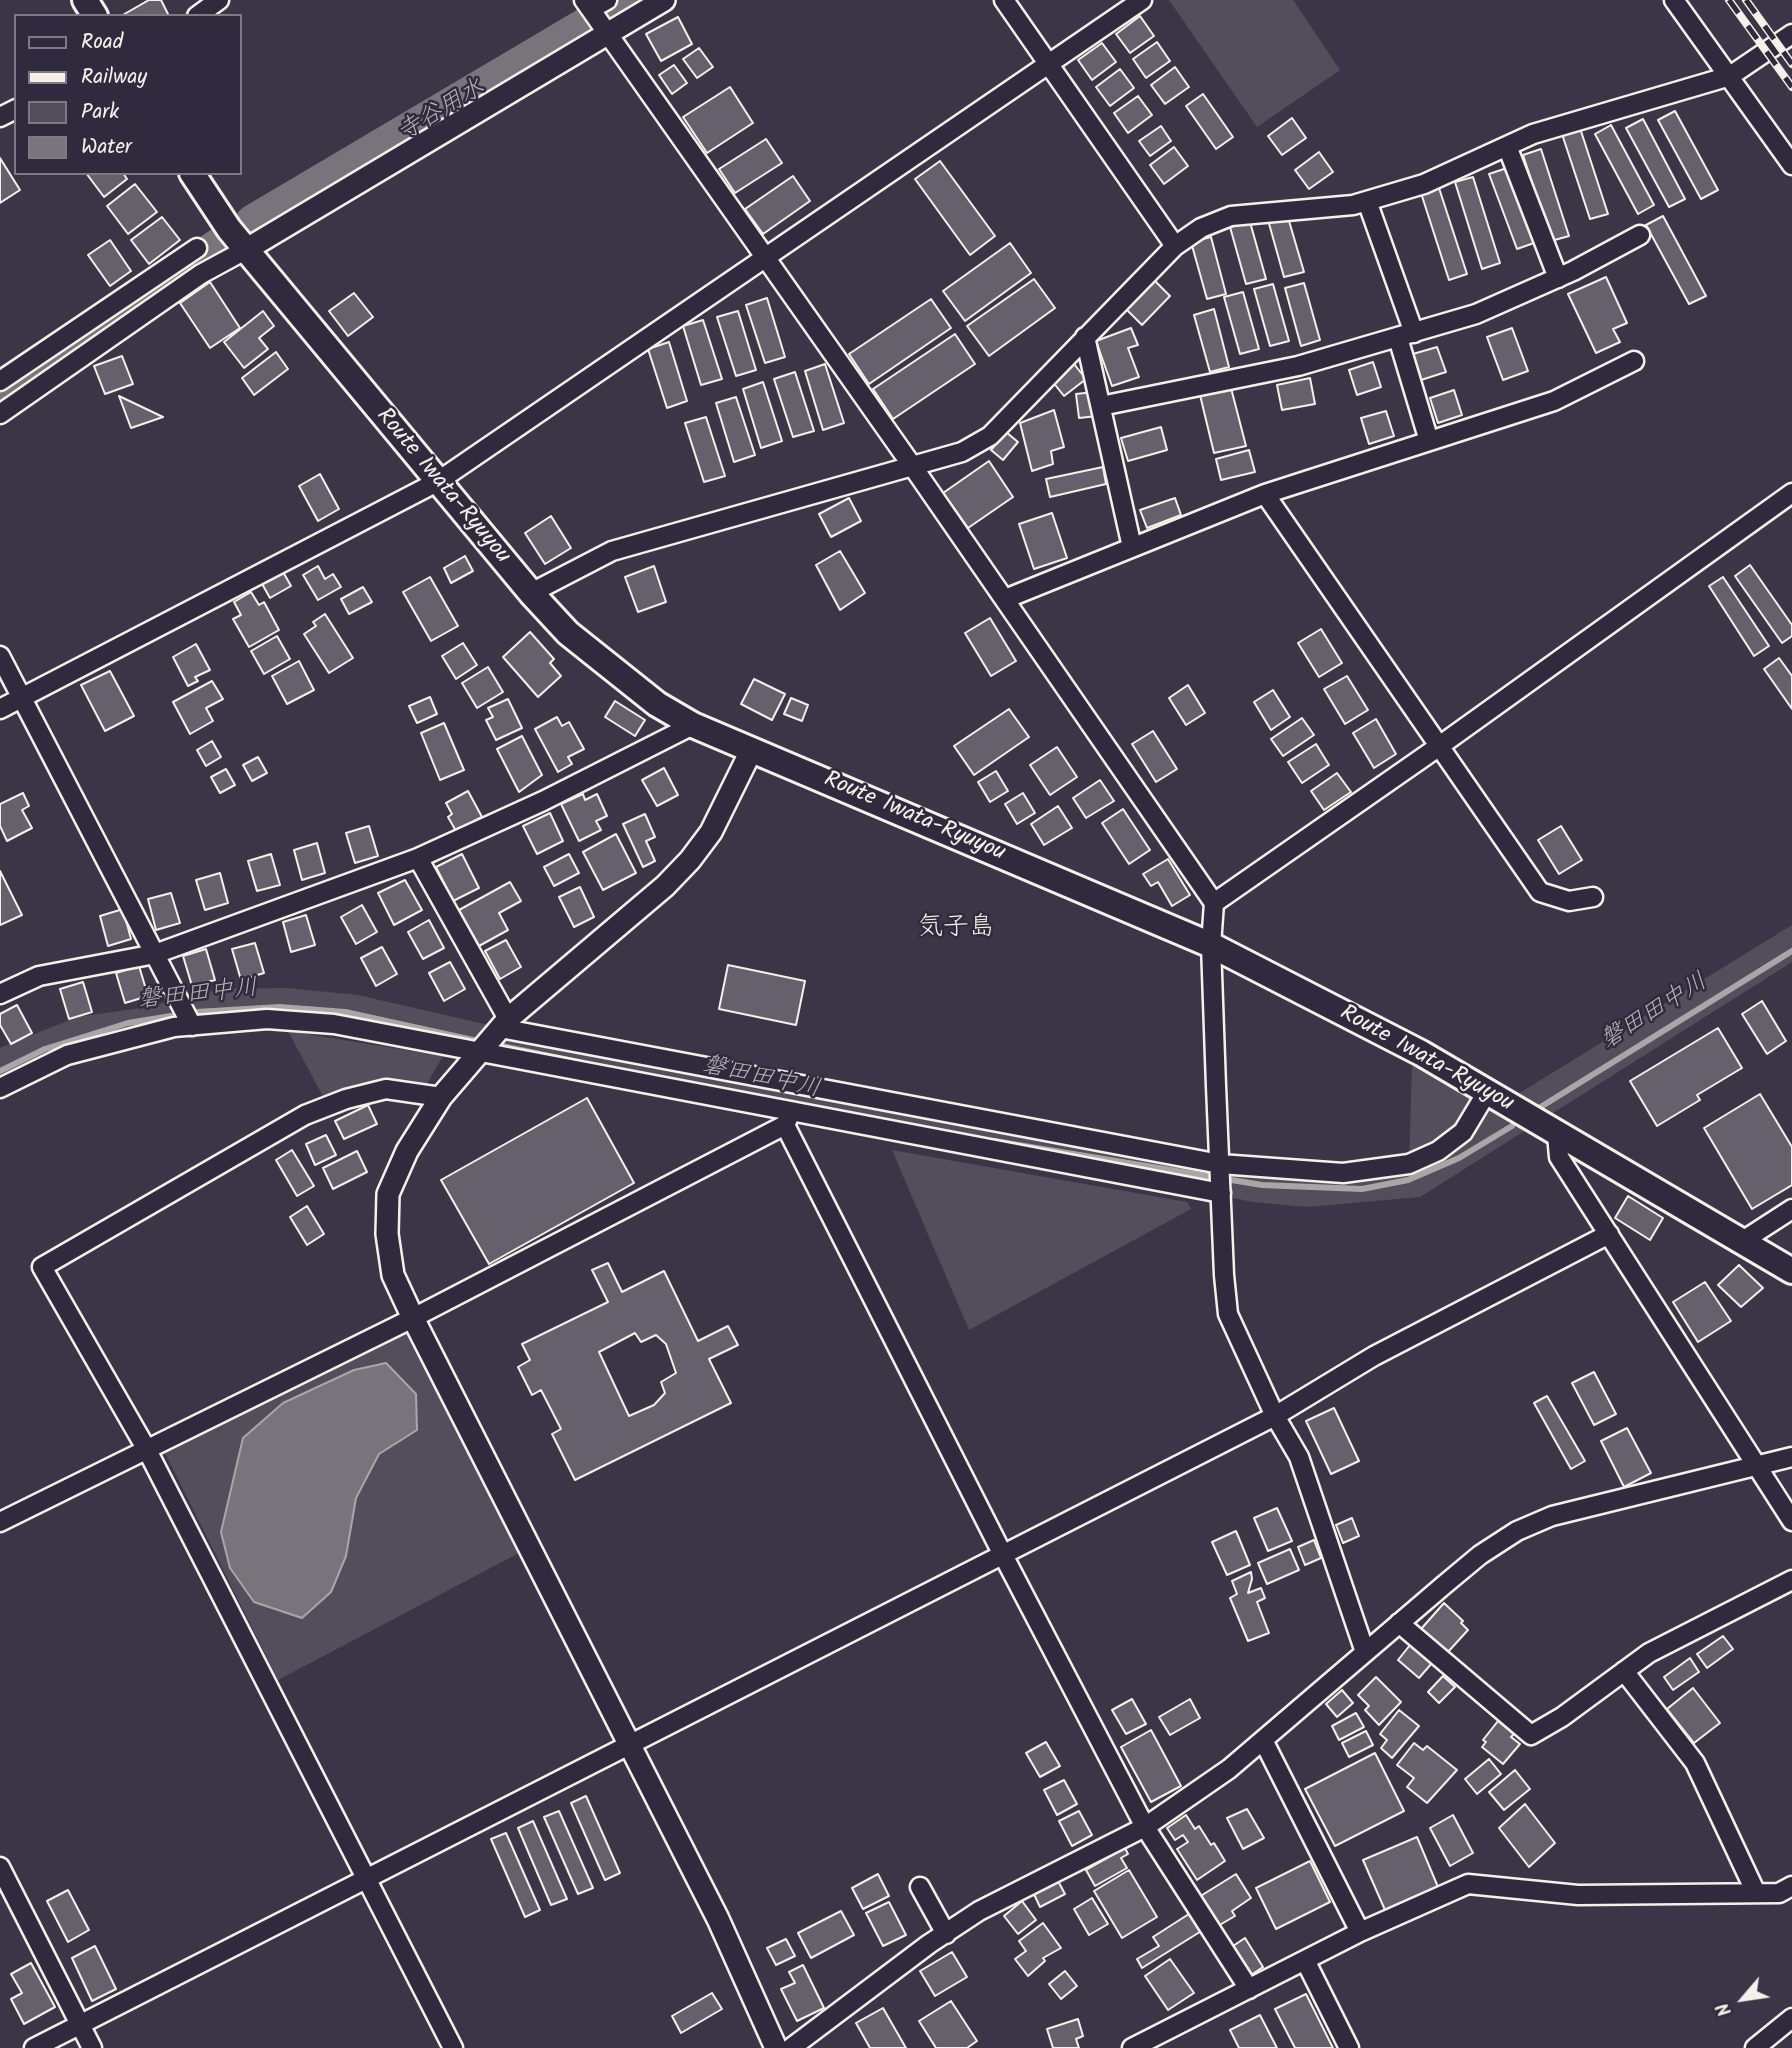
<!DOCTYPE html>
<meta charset="utf-8">
<style>
body{margin:0}
#map{position:relative;width:1792px;height:2048px;overflow:hidden;background:#3b3647;font-family:Kalam,sans-serif}
canvas{display:block}
.legend{position:absolute;left:14px;top:14px;width:228px;height:161px;box-sizing:border-box;background:#2f2a3d;border:2px solid #7e7a81;margin:0;padding:9px 12px;list-style:none;font-size:21px;color:#f4f1e8}
.legend li{display:flex;align-items:center;gap:14px;height:35px}
.legend b{width:35px;border:2px solid #7e7a81}
.north{position:absolute;left:1708px;top:1964px;width:70px;height:70px;-webkit-text-stroke:5px #2f2a3d;paint-order:stroke;rotate:241deg;font-size:19px;font-weight:700;line-height:28px;text-align:center;color:#f4f1e8}
.north::after{content:'';display:block;margin:auto;width:24px;height:32px;background:#f4f1e8;clip-path:polygon(50% 0,100% 100%,50% 72%,0 100%)}
</style>
<div id="map">
<canvas width="1792" height="2048"></canvas>
<ul class="legend">
<li><b style="height:9px;background:#2f2a3d"></b>Road</li>
<li><b style="height:9px;background:#f4f1e8"></b>Railway</li>
<li><b style="height:19px;background:#534e5c"></b>Park</li>
<li><b style="height:19px;background:#78747b"></b>Water</li>
</ul>
<div class="north">N</div>
</div>
<script>
const context = document.querySelector('canvas').getContext('2d');
context.lineJoin = 'round';
function fillPath(path, color) {
  context.fillStyle = color;
  context.fill(path, 'evenodd');
}
function poly(rows) {
  const path = new Path2D();
  for (const r of rows) {
    path.moveTo(r[0], r[1]);
    for (let i = 2; i < r.length; i += 2) path.lineTo(r[i], r[i + 1]);
  }
  return path;
}
function trace(path, color, width, dash) {
  context.strokeStyle = color;
  context.lineWidth = width;
  context.lineCap = dash ? 'butt' : 'round';
  context.setLineDash(dash || []);
  context.stroke(path);
}
function write(font, color, halo, rows, align = 'center') {
  context.font = font + ' Kalam,"Klee One",sans-serif';
  context.lineWidth = 5;
  context.setLineDash([]);
  context.textBaseline = 'middle';
  context.strokeStyle = halo;
  context.fillStyle = color;
  for (const [text, x, y, turn = 0] of rows) {
    context.save();
    context.translate(x, y);
    context.rotate((+turn || 0) * Math.PI / 180);
    context.textAlign = isNaN(turn) ? turn : align;
    if (halo) context.strokeText(text, 0, 0);
    context.fillText(text, 0, 0);
    context.restore();
  }
}
fillPath(poly([
 [1169,0,1293,0,1340,70,1257,127],
 [1792,925,1792,962,1420,1197,1307,1207,1253,1202,334,1024,155,1032,0,1088,0,1048,77,1017,141,1008,221,989,287,988,358,995,506,1029,1183,1165,1424,1165,1469,1124,1409,1164,1412,1066,1481,1102,1505,1102],
 [288,1031,443,1056,421,1094,386,1089,328,1106],
 [892,1150,1187,1202,1191,1209,969,1330],
 [406,1322,536,1544,278,1680,160,1443]
]), '#534e5c');
const water = poly([
 [386,1363,416,1394,417,1430,379,1454,356,1498,346,1556,331,1592,302,1618,254,1602,230,1568,221,1532,243,1438,283,1403,354,1370,386,1363]
]);
fillPath(water, '#78747b');
trace(water, '#aaa6a7', 2);
trace(poly([
 [492,1044,578,1062],
 [0,1071,45,1049,128,1023,196,1012,280,1007,345,1012,482,1042],
 [1539,1108,1792,951],
 [994,1141,1262,1185,1362,1189,1408,1180,1459,1158,1512,1126]
]), '#aaa6a7', 6);
trace(poly([
 [254,223,631,0],
 [0,399,219,247]
]), '#78747b', 38);
const building = poly([
 [149,0,161,0,169,16,121,16,149,0],
 [1140,16,1154,36,1130,53,1116,34,1140,16],
 [678,17,692,44,661,61,646,34,678,17],
 [1157,42,1170,61,1146,78,1133,59,1157,42],
 [1102,43,1116,62,1092,80,1078,60,1102,43],
 [699,48,713,67,697,78,683,59,699,48],
 [674,65,687,83,672,94,659,75,674,65],
 [1175,67,1189,87,1165,104,1151,85,1175,67],
 [1120,69,1134,88,1110,106,1096,87,1120,69],
 [730,87,753,123,707,153,683,117,730,87],
 [1203,94,1233,137,1216,149,1186,106,1203,94],
 [1138,96,1152,115,1128,133,1114,113,1138,96],
 [1675,111,1718,190,1701,199,1658,120,1675,111],
 [1292,118,1306,138,1282,155,1268,136,1292,118],
 [1643,119,1685,199,1669,207,1626,128,1643,119],
 [1611,125,1654,205,1638,214,1595,134,1611,125],
 [1161,126,1171,141,1150,156,1139,141,1161,126],
 [1580,128,1608,214,1590,219,1562,134,1580,128],
 [766,139,782,163,735,193,719,169,766,139],
 [1174,147,1188,166,1164,184,1150,165,1174,147],
 [1541,149,1569,236,1551,241,1523,155,1541,149],
 [1319,152,1333,172,1309,189,1295,170,1319,152],
 [0,158,20,190,0,203,0,158],
 [940,161,995,236,970,255,915,179,940,161],
 [1507,168,1534,243,1517,249,1489,174,1507,168],
 [86,173,123,173,127,179,104,197,86,173],
 [793,176,810,201,763,234,745,209,793,176],
 [1473,177,1500,263,1482,269,1455,182,1473,177],
 [135,184,157,212,128,234,107,206,135,184],
 [1439,188,1467,274,1449,280,1421,193,1439,188],
 [1287,214,1304,272,1284,277,1268,220,1287,214],
 [1663,216,1706,296,1689,304,1646,225,1663,216],
 [162,217,180,240,149,264,131,240,162,217],
 [1250,222,1266,279,1246,284,1230,227,1250,222],
 [1211,237,1226,294,1207,299,1191,242,1211,237],
 [110,240,131,271,110,286,88,255,110,240],
 [1010,243,1031,273,965,321,943,291,1010,243],
 [1606,277,1627,323,1613,329,1620,342,1596,353,1568,294,1606,277],
 [1034,279,1055,308,989,356,967,326,1034,279],
 [1154,280,1170,296,1142,325,1126,309,1154,280],
 [210,282,240,328,210,348,180,303,210,282],
 [1304,283,1320,340,1301,346,1285,288,1304,283],
 [1273,284,1289,341,1270,346,1254,289,1273,284],
 [1243,292,1259,349,1240,354,1224,297,1243,292],
 [354,293,373,317,348,336,329,311,354,293],
 [767,298,785,357,765,363,746,305,767,298],
 [931,299,951,328,869,384,849,354,931,299],
 [1214,309,1229,367,1210,372,1194,315,1214,309],
 [263,311,274,326,259,338,268,349,244,368,224,342,263,311],
 [738,311,756,370,736,376,717,317,738,311],
 [703,320,722,379,701,385,683,326,703,320],
 [1131,328,1138,345,1128,348,1139,377,1112,386,1096,341,1131,328],
 [1512,328,1528,371,1503,380,1487,337,1512,328],
 [955,334,975,364,893,419,873,389,955,334],
 [669,342,687,401,667,408,648,349,669,342],
 [1437,347,1446,372,1421,380,1413,354,1437,347],
 [276,352,288,369,254,395,242,378,276,352],
 [122,356,133,384,105,394,94,366,122,356],
 [1373,362,1381,387,1357,395,1349,370,1373,362],
 [825,364,844,423,823,430,805,371,825,364],
 [1074,364,1086,379,1064,396,1052,381,1074,364],
 [795,372,814,431,793,437,774,379,795,372],
 [1310,378,1315,404,1282,410,1277,385,1310,378],
 [763,382,782,441,761,448,743,389,763,382],
 [1231,388,1246,446,1214,453,1200,395,1231,388],
 [1454,390,1462,415,1438,423,1430,398,1454,390],
 [1094,392,1097,416,1079,418,1076,394,1094,392],
 [119,396,163,417,131,428,119,396],
 [736,397,755,455,734,462,716,403,736,397],
 [1054,410,1064,447,1051,451,1053,464,1032,471,1020,423,1054,410],
 [1386,411,1394,436,1369,444,1361,418,1386,411],
 [706,417,725,476,704,482,685,423,706,417],
 [1161,427,1167,450,1128,461,1121,438,1161,427],
 [1006,432,1018,442,1003,460,991,450,1006,432],
 [1249,450,1255,472,1221,480,1216,459,1249,450],
 [989,461,1013,497,968,528,943,493,989,461],
 [1103,467,1106,484,1050,497,1046,479,1103,467],
 [320,474,339,509,318,521,299,486,320,474],
 [849,498,861,521,831,537,819,514,849,498],
 [1175,498,1181,515,1147,528,1140,510,1175,498],
 [1052,513,1067,558,1034,569,1019,524,1052,513],
 [551,516,571,548,545,564,525,533,551,516],
 [840,551,865,593,840,610,816,565,840,551],
 [465,556,473,571,451,583,444,568,465,556],
 [1750,565,1792,625,1792,636,1782,643,1735,576,1750,565],
 [318,566,325,579,333,574,341,587,318,600,303,575,318,566],
 [654,566,666,602,638,612,625,577,654,566],
 [282,570,291,586,270,598,261,582,282,570],
 [430,577,458,626,431,641,403,592,430,577],
 [1723,577,1769,646,1754,656,1709,586,1723,577],
 [363,587,372,602,349,614,341,599,363,587],
 [251,592,259,605,264,602,279,630,249,647,233,619,241,615,234,602,251,592],
 [325,614,353,658,329,673,304,634,316,626,313,622,325,614],
 [990,618,1016,661,991,676,965,633,990,618],
 [1321,629,1342,663,1319,677,1298,643,1321,629],
 [530,632,554,659,550,663,561,676,538,697,503,657,530,632],
 [277,636,290,659,264,674,251,651,277,636],
 [463,643,477,665,456,679,442,656,463,643],
 [196,644,210,670,195,677,198,681,188,686,173,657,196,644],
 [1779,658,1792,676,1792,709,1764,669,1779,658],
 [299,661,314,690,287,704,272,676,299,661],
 [488,667,503,692,477,708,462,683,488,667],
 [110,671,134,716,105,731,81,685,110,671],
 [1347,676,1368,710,1345,724,1324,689,1347,676],
 [754,679,785,694,772,720,741,704,754,679],
 [212,681,223,699,206,708,213,721,190,734,173,702,212,681],
 [1188,685,1205,713,1186,725,1169,698,1188,685],
 [1273,690,1290,717,1271,730,1254,702,1273,690],
 [430,697,437,714,417,723,409,706,430,697],
 [791,698,808,705,802,721,784,714,791,698],
 [508,699,522,728,496,740,486,720,493,717,488,708,508,699],
 [615,701,645,720,635,736,605,717,615,701],
 [1009,709,1029,737,974,775,954,746,1009,709],
 [557,717,562,726,569,722,584,749,568,757,572,764,558,772,535,729,557,717],
 [1302,718,1314,735,1283,756,1271,739,1302,718],
 [1376,719,1396,754,1374,768,1353,733,1376,719],
 [444,723,464,770,440,780,421,733,444,723],
 [1153,731,1177,769,1156,782,1132,744,1153,731],
 [522,736,542,775,519,792,497,749,522,736],
 [212,741,221,757,206,766,197,750,212,741],
 [1316,744,1329,765,1302,783,1288,762,1316,744],
 [1057,747,1077,777,1050,795,1030,765,1057,747],
 [258,757,267,773,252,781,243,765,258,757],
 [664,768,678,795,657,806,642,780,664,768],
 [226,769,235,785,220,793,211,777,226,769],
 [996,771,1008,791,990,802,978,782,996,771],
 [1337,773,1351,792,1324,810,1311,791,1337,773],
 [1100,780,1114,801,1086,818,1073,798,1100,780],
 [468,791,482,817,456,831,448,817,452,814,446,803,468,791],
 [23,793,29,806,22,810,32,828,7,841,0,826,0,804,23,793],
 [1023,793,1035,813,1017,824,1005,804,1023,793],
 [583,794,585,800,597,794,607,816,596,821,601,830,579,841,561,804,583,794],
 [1058,806,1072,828,1044,845,1031,824,1058,806],
 [1123,809,1150,850,1129,864,1102,823,1123,809],
 [550,813,563,841,537,854,523,826,550,813],
 [645,814,655,837,646,841,655,861,643,867,623,824,645,814],
 [369,826,378,856,355,863,346,833,369,826],
 [1561,826,1582,860,1559,874,1538,840,1561,826],
 [616,834,636,873,603,890,583,852,616,834],
 [317,843,325,873,302,880,294,850,317,843],
 [271,854,280,885,257,891,248,861,271,854],
 [462,854,479,888,453,901,436,867,462,854],
 [569,854,579,873,554,886,544,867,569,854],
 [1168,859,1190,895,1172,906,1158,882,1151,886,1143,874,1168,859],
 [0,871,22,915,0,925,0,871],
 [220,873,228,903,205,910,196,880,220,873],
 [405,880,422,910,394,925,378,893,405,880],
 [510,882,521,901,499,913,508,930,479,946,459,910,510,882],
 [580,887,594,917,574,927,559,897,580,887],
 [171,893,180,923,156,930,148,899,171,893],
 [362,905,377,932,356,944,341,917,362,905],
 [123,909,131,939,108,946,100,916,123,909],
 [306,915,315,945,291,952,283,922,306,915],
 [429,920,444,948,423,959,408,932,429,920],
 [506,940,521,967,500,979,485,951,506,940],
 [255,943,264,973,241,980,232,949,255,943],
 [382,947,397,974,376,986,361,958,382,947],
 [206,949,215,980,192,986,183,956,206,949],
 [450,962,465,989,444,1001,429,973,450,962],
 [728,965,805,981,796,1025,719,1009,728,965],
 [139,966,148,996,125,1003,116,973,139,966],
 [83,982,92,1012,69,1019,60,989,83,982],
 [1762,1001,1786,1041,1767,1054,1742,1014,1762,1001],
 [17,1005,32,1033,11,1044,0,1025,0,1014,17,1005],
 [1718,1028,1742,1068,1697,1095,1700,1100,1657,1126,1630,1081,1718,1028],
 [1760,1094,1792,1147,1792,1185,1752,1209,1704,1128,1760,1094],
 [587,1098,634,1183,489,1264,441,1180,587,1098],
 [368,1105,377,1124,344,1139,335,1121,368,1105],
 [326,1135,336,1155,315,1165,306,1144,326,1135],
 [292,1150,314,1186,297,1196,276,1160,292,1150],
 [357,1151,367,1172,333,1189,323,1168,357,1151],
 [1628,1196,1663,1218,1650,1240,1615,1218,1628,1196],
 [307,1206,324,1234,307,1245,290,1217,307,1206],
 [608,1263,622,1292,664,1271,698,1341,728,1326,738,1345,709,1359,731,1403,575,1480,552,1434,561,1429,541,1390,532,1395,518,1367,530,1360,522,1344,608,1302,592,1270,608,1263],
 [635,1333,641,1342,656,1335,666,1344,676,1373,661,1382,665,1393,654,1405,629,1416,599,1352,635,1333],
 [1739,1265,1763,1288,1741,1307,1718,1285,1739,1265],
 [1705,1282,1731,1321,1698,1342,1673,1302,1705,1282],
 [1594,1372,1616,1414,1594,1425,1572,1383,1594,1372],
 [1547,1396,1585,1461,1571,1469,1534,1403,1547,1396],
 [1334,1408,1359,1461,1331,1474,1306,1421,1334,1408],
 [1627,1428,1651,1473,1624,1487,1601,1441,1627,1428],
 [1277,1508,1292,1541,1268,1551,1254,1518,1277,1508],
 [1352,1518,1359,1536,1343,1543,1336,1525,1352,1518],
 [1236,1531,1250,1565,1227,1575,1212,1542,1236,1531],
 [1314,1540,1321,1558,1305,1565,1298,1547,1314,1540],
 [1290,1549,1299,1570,1267,1584,1258,1563,1290,1549],
 [1251,1572,1252,1579,1248,1593,1261,1588,1265,1598,1257,1602,1269,1633,1248,1641,1230,1598,1237,1594,1232,1581,1251,1572],
 [1444,1603,1463,1621,1461,1623,1468,1630,1447,1653,1421,1629,1444,1603],
 [1723,1636,1733,1649,1707,1668,1697,1654,1723,1636],
 [1410,1645,1432,1663,1419,1678,1398,1660,1410,1645],
 [1690,1658,1699,1672,1673,1690,1664,1677,1690,1658],
 [1443,1676,1455,1687,1439,1703,1428,1692,1443,1676],
 [1376,1677,1401,1702,1379,1725,1365,1710,1369,1706,1358,1695,1376,1677],
 [1693,1688,1720,1723,1694,1743,1667,1709,1693,1688],
 [1342,1690,1353,1703,1337,1717,1326,1704,1342,1690],
 [1132,1699,1146,1724,1126,1734,1112,1710,1132,1699],
 [1190,1699,1200,1718,1170,1735,1159,1717,1190,1699],
 [1399,1710,1419,1726,1392,1758,1381,1748,1387,1740,1380,1734,1399,1710],
 [1356,1713,1364,1727,1339,1740,1332,1726,1356,1713],
 [1498,1721,1514,1734,1511,1737,1520,1744,1503,1764,1482,1747,1486,1742,1483,1740,1498,1721],
 [1151,1730,1181,1786,1151,1802,1121,1747,1151,1730],
 [1366,1731,1373,1745,1349,1757,1342,1743,1366,1731],
 [1046,1742,1060,1766,1040,1777,1026,1753,1046,1742],
 [1414,1743,1423,1750,1427,1746,1457,1770,1427,1803,1407,1787,1414,1778,1397,1765,1414,1743],
 [1375,1753,1404,1811,1335,1846,1305,1789,1375,1753],
 [1489,1759,1501,1774,1477,1794,1465,1779,1489,1759],
 [1515,1770,1530,1789,1504,1810,1489,1792,1515,1770],
 [1064,1780,1077,1804,1057,1815,1044,1790,1064,1780],
 [586,1796,620,1873,605,1880,571,1803,586,1796],
 [1525,1804,1555,1843,1529,1867,1499,1828,1525,1804],
 [1247,1809,1264,1838,1243,1849,1227,1818,1247,1809],
 [559,1811,593,1888,578,1894,544,1817,559,1811],
 [1079,1811,1092,1835,1072,1846,1059,1821,1079,1811],
 [1186,1815,1195,1829,1199,1826,1211,1845,1214,1843,1225,1861,1197,1880,1177,1849,1188,1842,1183,1835,1175,1840,1167,1828,1186,1815],
 [1453,1815,1473,1853,1450,1866,1430,1828,1453,1815],
 [533,1821,567,1899,551,1905,518,1828,533,1821],
 [506,1833,540,1910,525,1917,491,1839,506,1833],
 [1417,1837,1438,1887,1385,1910,1363,1860,1417,1837],
 [1125,1848,1128,1854,1121,1858,1127,1868,1095,1886,1086,1870,1125,1848],
 [1310,1861,1330,1902,1276,1929,1256,1888,1310,1861],
 [1129,1870,1157,1917,1122,1938,1094,1891,1129,1870],
 [878,1874,889,1896,863,1909,852,1888,878,1874],
 [1236,1874,1251,1898,1232,1911,1235,1916,1218,1926,1199,1897,1236,1874],
 [1057,1879,1065,1894,1040,1907,1033,1892,1057,1879],
 [68,1890,89,1930,68,1942,47,1901,68,1890],
 [1092,1898,1108,1924,1089,1935,1074,1909,1092,1898],
 [1022,1901,1036,1920,1018,1934,1004,1916,1022,1901],
 [889,1902,906,1935,883,1946,866,1913,889,1902],
 [841,1911,854,1935,811,1958,798,1933,841,1911],
 [1192,1912,1203,1930,1142,1968,1137,1959,1159,1946,1153,1937,1192,1912],
 [1043,1923,1061,1948,1043,1958,1045,1961,1028,1976,1015,1959,1026,1951,1019,1941,1043,1923],
 [1245,1938,1263,1967,1251,1975,1233,1946,1245,1938],
 [786,1939,795,1956,776,1965,767,1948,786,1939],
 [95,1946,116,1989,92,2001,72,1958,95,1946],
 [952,1952,967,1977,935,1996,920,1971,952,1952],
 [1170,1959,1194,1993,1168,2010,1145,1976,1170,1959],
 [31,1963,55,2007,24,2024,11,1999,22,1993,11,1974,31,1963],
 [803,1965,824,2008,797,2021,781,1989,795,1983,789,1972,803,1965],
 [1065,1971,1077,1986,1061,1999,1049,1984,1065,1971],
 [712,1993,722,2009,681,2033,672,2016,712,1993],
 [1306,1994,1333,2048,1295,2048,1275,2009,1306,1994],
 [951,2001,977,2041,967,2048,936,2048,919,2021,951,2001],
 [883,2008,906,2048,870,2048,856,2023,883,2008],
 [1260,2015,1277,2048,1239,2048,1230,2030,1260,2015],
 [1078,2019,1083,2036,1076,2039,1079,2048,1053,2048,1047,2029,1078,2019]
]);
fillPath(building, '#65616c');
trace(building, '#f4f1e8', 2);
const minor = poly([
 [584,0,913,467,1214,903],
 [1004,0,1175,246],
 [1674,0,1792,165],
 [591,9,607,0],
 [197,16,219,0],
 [0,117,16,109],
 [1507,146,1558,278],
 [1367,201,1414,333],
 [1085,337,1132,547],
 [1398,338,1429,441],
 [0,381,197,248],
 [1101,406,1298,366,1476,314,1573,271,1640,235],
 [0,414,201,274,247,249],
 [1265,494,1540,892,1569,901,1593,897],
 [531,593,612,551,962,452,990,436,1175,246,1201,228,1231,216,1353,205,1424,184,1533,134,1730,76,1792,34],
 [1005,599,1265,494,1554,401,1634,361],
 [0,656,192,1026],
 [0,709,437,482,1142,0],
 [418,858,508,1019],
 [0,994,39,976,155,954,418,858,543,801,693,725],
 [500,1028,1220,1164,1343,1173,1409,1164,1438,1151,1463,1132,1487,1092],
 [0,1088,67,1055,174,1027,267,1019,334,1024,1221,1193],
 [441,1097,386,1089,346,1099,305,1115,42,1267,147,1450,453,2048],
 [791,1112,785,1125,1002,1553,1145,1827,1249,1989],
 [1557,1134,1559,1157,1792,1521],
 [1741,1242,1792,1209],
 [0,1522,413,1318,785,1125],
 [1399,1623,1531,1735,1562,1717,1649,1653,1792,1580],
 [1365,1652,1299,1457,1275,1416,1228,1314,1224,1275,1216,1086,1211,945,1214,903,1438,747,1792,493],
 [1624,1671,1695,1763,1756,1893],
 [0,1867,92,2048],
 [920,1887,946,1934],
 [1360,1932,1468,1884,1578,1895,1779,1893,1792,1886],
 [1305,1960,1349,2048],
 [34,2048,1275,1416,1374,1356,1609,1234],
 [791,2048,929,1944,979,1911,1145,1827,1229,1769,1444,1585,1480,1555,1517,1531,1552,1516,1792,1457],
 [1132,2048,1360,1932,1263,1740],
 [1755,2048,1792,2018]
]);
const tertiary = poly([
 [247,249,664,0],
 [752,749,711,832,690,860,665,886,508,1019,441,1097,407,1151,388,1194,387,1234,393,1275,413,1318,718,1919,776,2048]
]);
const secondary = poly([
 [85,0,95,16],
 [192,173,229,229,531,593,568,633,657,704,693,725,1211,945,1421,1053,1792,1271]
]);
trace(minor, '#f4f1e8', 23);
trace(tertiary, '#f4f1e8', 26);
trace(secondary, '#f4f1e8', 30);
trace(minor, '#2f2a3d', 18);
trace(tertiary, '#2f2a3d', 21);
trace(secondary, '#2f2a3d', 24);
const rail = poly([
 [1729,0,1792,87],
 [1746,0,1792,64]
]);
trace(rail, '#f4f1e8', 8);
trace(rail, '#2f2a3d', 5, [16]);
write('23px', '#f4f1e8', '#2f2a3d', [
 ["Route Iwata-Ryuyou",442,487,50],
 ["Route Iwata-Ryuyou",914,818,23],
 ["Route Iwata-Ryuyou",1426,1060,29]
]);
write('italic 24px', '#b6b2b2', '#2f2a3d', [
 ["寺谷用水",442,112,-31],
 ["磐田田中川",198,996,-6],
 ["磐田田中川",1655,1013,-32],
 ["磐田田中川",761,1079,12]
]);
write('26px', '#f4f1e8', '#2f2a3d', [
 ["気子島",956,930]
]);
</script>
